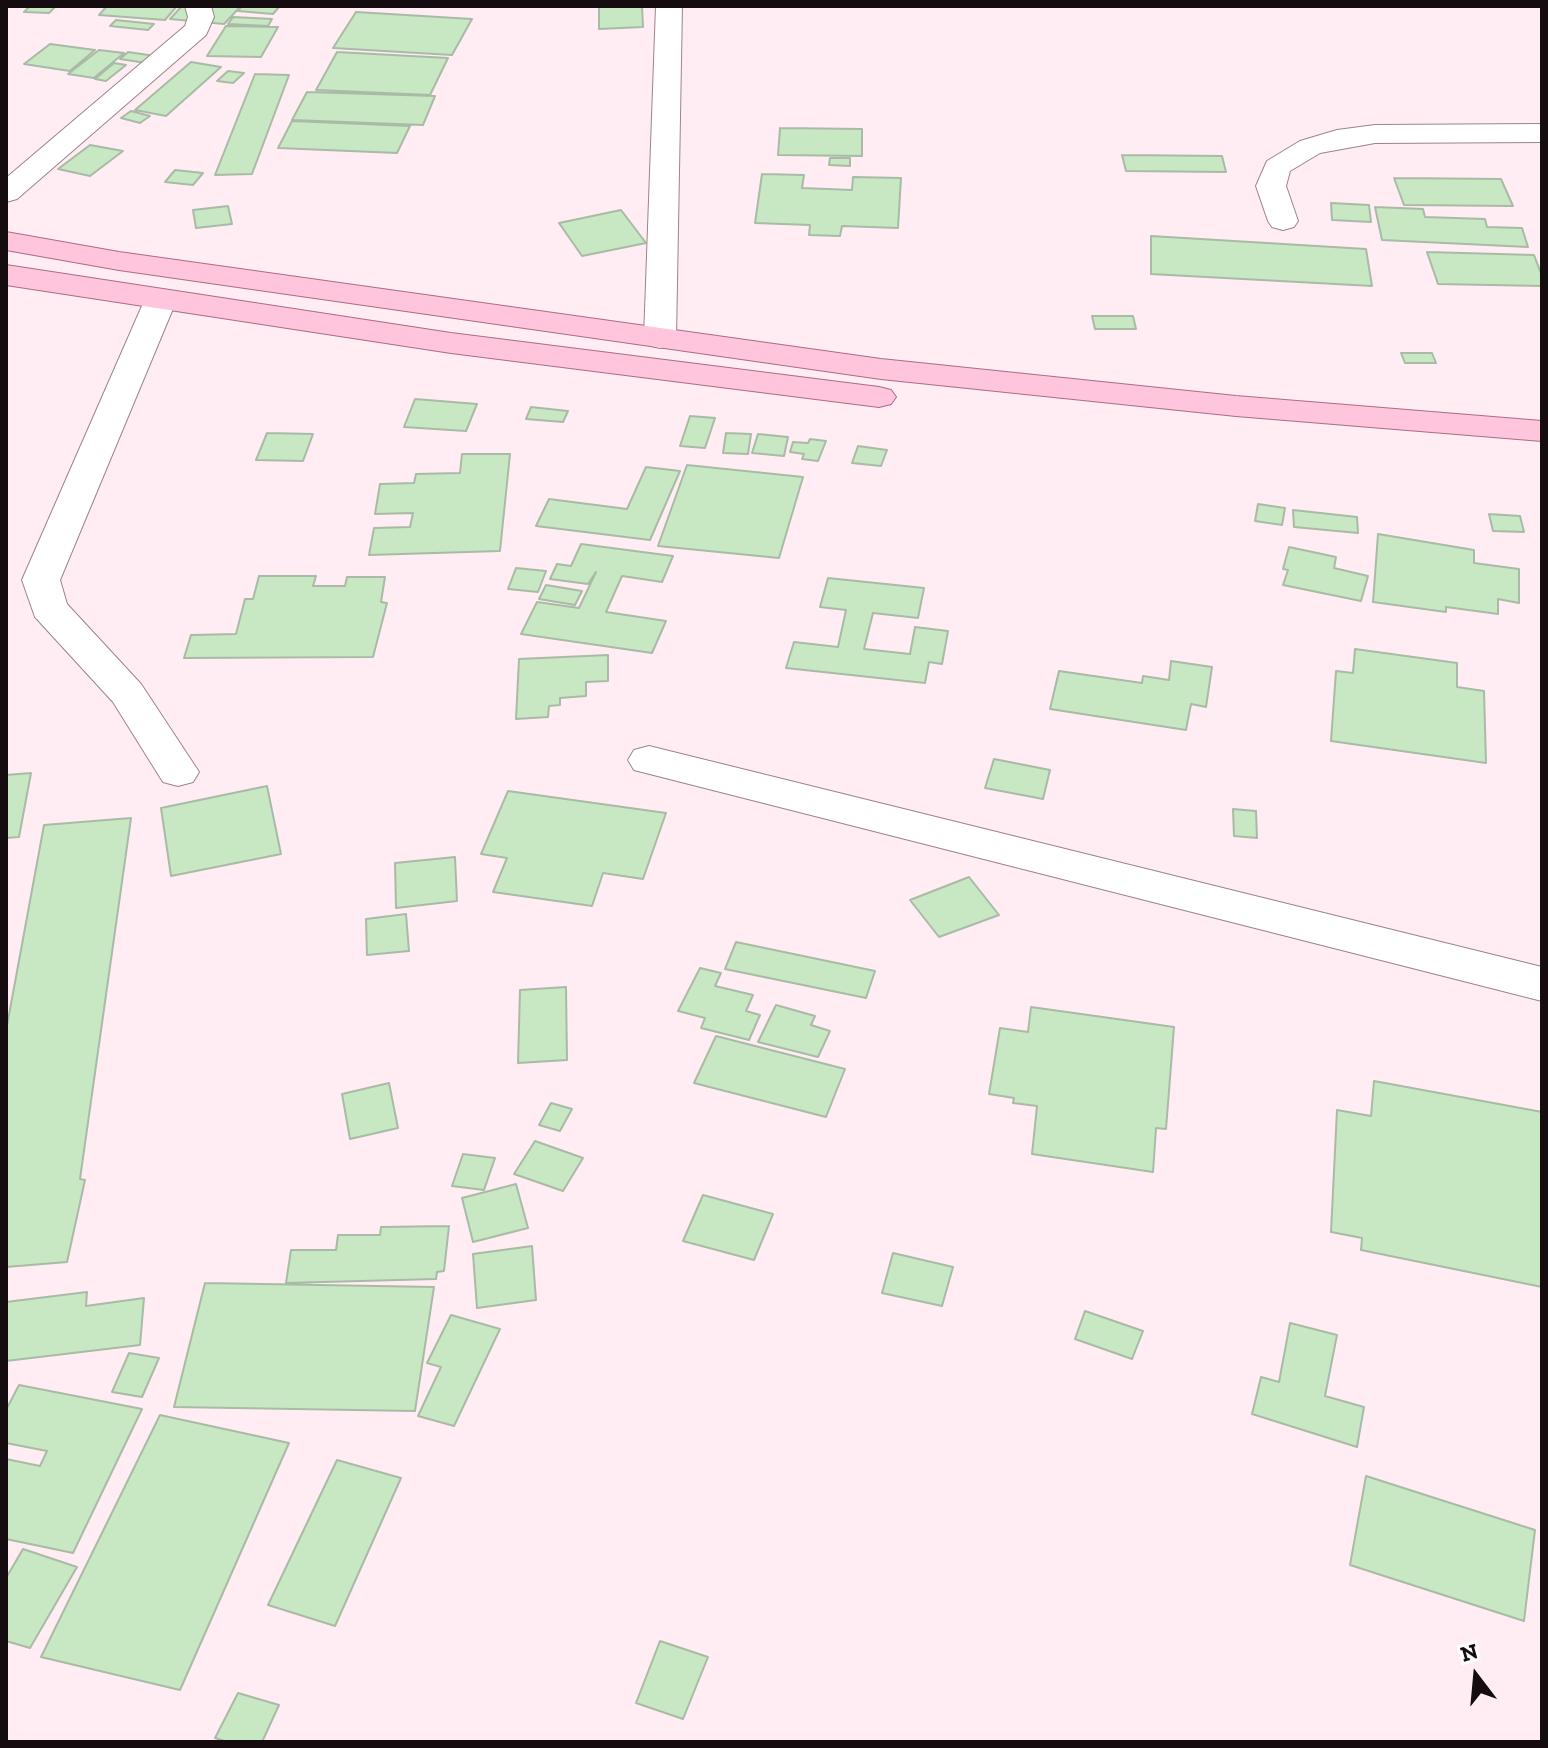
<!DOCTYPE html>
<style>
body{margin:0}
#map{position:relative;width:1548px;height:1748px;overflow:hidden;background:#ffedf3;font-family:"Zilla Slab",serif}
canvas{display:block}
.frame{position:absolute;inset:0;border:8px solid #150c0f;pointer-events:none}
.north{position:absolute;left:1436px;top:1636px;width:80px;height:80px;-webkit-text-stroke:6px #fff;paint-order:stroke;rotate:344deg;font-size:22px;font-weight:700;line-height:32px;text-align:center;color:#150c0f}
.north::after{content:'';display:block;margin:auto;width:28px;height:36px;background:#150c0f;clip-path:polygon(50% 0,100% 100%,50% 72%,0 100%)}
</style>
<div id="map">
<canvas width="1548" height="1748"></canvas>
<div class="frame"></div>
<div class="north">N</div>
</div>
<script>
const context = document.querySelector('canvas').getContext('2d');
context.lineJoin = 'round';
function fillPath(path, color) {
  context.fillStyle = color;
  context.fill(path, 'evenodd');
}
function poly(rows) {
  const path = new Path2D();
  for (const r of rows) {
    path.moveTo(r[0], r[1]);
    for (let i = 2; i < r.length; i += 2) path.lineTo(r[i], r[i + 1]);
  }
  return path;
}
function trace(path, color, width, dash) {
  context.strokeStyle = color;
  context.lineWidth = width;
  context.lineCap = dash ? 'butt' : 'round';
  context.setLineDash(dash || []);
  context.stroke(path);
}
const building = poly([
 [30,6,56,6,49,13,24,12,30,6],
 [107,6,177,6,165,20,99,15,107,6],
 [182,6,241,6,224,24,170,19,182,6],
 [242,6,264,6,279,7,273,14,238,11,242,6],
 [599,6,642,6,643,27,599,29,599,6],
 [356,12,472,19,452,55,333,48,356,12],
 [233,17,272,19,268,26,228,24,233,17],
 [116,20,154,24,148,30,110,26,116,20],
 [226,26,278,27,261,57,207,56,226,26],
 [50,44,95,50,70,71,24,64,50,44],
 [99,50,124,53,94,78,68,74,99,50],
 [128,52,162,57,153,64,120,59,128,52],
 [337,52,448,58,430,95,316,90,337,52],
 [191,62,221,67,166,116,135,110,191,62],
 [114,63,126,65,106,81,95,79,114,63],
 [228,71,244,73,233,83,217,81,228,71],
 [255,74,289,75,252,174,215,175,255,74],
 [307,92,435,96,423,125,292,120,307,92],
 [131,111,150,116,140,123,121,118,131,111],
 [292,121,410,126,397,153,278,148,292,121],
 [780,128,862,129,862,156,778,155,780,128],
 [90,145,123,151,90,176,58,169,90,145],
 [1122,155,1222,156,1226,172,1126,171,1122,155],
 [830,158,850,158,850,166,829,165,830,158],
 [175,170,203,173,193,185,165,182,175,170],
 [762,174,804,175,802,188,852,190,853,177,901,178,898,228,842,226,840,236,809,235,810,225,755,223,762,174],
 [1394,178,1501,179,1513,206,1404,205,1394,178],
 [1331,203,1369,205,1371,222,1332,220,1331,203],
 [228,206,232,224,196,228,193,210,228,206],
 [1375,207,1423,209,1425,217,1485,219,1487,227,1522,228,1528,247,1382,240,1375,207],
 [621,210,646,243,582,256,559,223,621,210],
 [1151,236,1366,249,1372,286,1151,274,1151,236],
 [1427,252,1534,255,1542,276,1542,286,1438,284,1427,252],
 [1092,316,1133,316,1136,329,1095,329,1092,316],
 [1401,353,1432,353,1436,363,1405,363,1401,353],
 [415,399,477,404,466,431,404,427,415,399],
 [531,407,568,411,563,422,526,419,531,407],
 [690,416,715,418,705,448,680,446,690,416],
 [267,433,313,434,303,461,256,460,267,433],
 [726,433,751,434,748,454,723,453,726,433],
 [758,434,788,437,784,456,752,453,758,434],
 [810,439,826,441,818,461,802,459,804,454,790,452,793,442,808,443,810,439],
 [858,446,887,450,881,466,852,463,858,446],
 [462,454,510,454,500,551,369,555,374,528,410,527,413,513,375,514,380,484,414,483,416,474,460,473,462,454],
 [687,465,803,477,779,558,658,546,687,465],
 [646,467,680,471,650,540,536,526,549,499,627,509,646,467],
 [1258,504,1285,508,1282,525,1255,521,1258,504],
 [1293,510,1357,517,1358,533,1294,527,1293,510],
 [1489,514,1520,516,1524,532,1493,531,1489,514],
 [1378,534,1474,550,1474,563,1519,569,1519,603,1498,599,1498,614,1446,607,1446,612,1373,602,1378,534],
 [581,544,673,556,662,582,622,576,606,612,666,621,652,653,521,634,537,602,579,608,596,572,588,584,550,579,557,564,571,566,581,544],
 [1289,547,1336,557,1334,568,1368,576,1361,601,1283,585,1288,570,1283,569,1289,547],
 [516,568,546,571,538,592,508,589,516,568],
 [259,576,316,576,313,586,345,586,347,577,385,577,381,602,387,603,373,657,184,658,191,635,236,634,245,599,253,599,259,576],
 [828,578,924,588,918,618,873,613,864,649,910,654,915,627,948,631,942,664,929,662,925,683,786,668,794,642,838,647,846,610,820,607,828,578],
 [546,585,582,591,575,605,539,599,546,585],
 [1355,649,1457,663,1457,687,1484,691,1486,763,1331,741,1336,671,1353,673,1355,649],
 [608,655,608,681,586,682,586,696,560,698,560,705,549,706,548,717,516,719,519,659,608,655],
 [1171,661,1212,667,1206,707,1191,704,1186,730,1050,709,1059,671,1142,683,1143,676,1169,680,1171,661],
 [994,759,1050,770,1043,799,985,788,994,759],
 [31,773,19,837,6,838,6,775,31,773],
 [267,786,281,854,171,876,161,808,267,786],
 [508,791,666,813,643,879,603,873,592,906,493,892,507,858,481,854,508,791],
 [1233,809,1256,811,1257,838,1234,836,1233,809],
 [131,818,80,1179,85,1180,67,1262,6,1267,6,1031,44,825,131,818],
 [455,857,457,901,396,908,395,863,455,857],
 [969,877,999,915,939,937,910,900,969,877],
 [406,914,409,951,367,955,366,919,406,914],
 [736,942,875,971,866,998,725,969,736,942],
 [700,968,721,973,715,986,753,995,746,1011,760,1015,749,1040,701,1028,705,1018,678,1011,700,968],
 [566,987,567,1060,518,1063,520,990,566,987],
 [776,1005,815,1016,811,1025,830,1031,818,1057,758,1042,776,1005],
 [1031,1007,1174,1027,1166,1129,1156,1128,1153,1172,1032,1154,1037,1106,1013,1103,1014,1098,989,1094,1000,1028,1028,1032,1031,1007],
 [716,1036,845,1069,826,1117,694,1083,716,1036],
 [1374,1081,1542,1112,1542,1287,1361,1250,1362,1238,1331,1232,1337,1110,1371,1116,1374,1081],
 [389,1083,398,1128,350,1139,342,1094,389,1083],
 [551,1103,572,1109,560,1131,539,1125,551,1103],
 [535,1141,583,1158,563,1191,514,1174,535,1141],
 [463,1154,495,1158,484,1190,452,1186,463,1154],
 [516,1184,528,1228,473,1242,462,1198,516,1184],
 [703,1195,773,1214,754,1260,683,1241,703,1195],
 [449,1226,444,1271,437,1272,436,1279,286,1283,291,1250,336,1250,338,1235,380,1235,381,1227,449,1226],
 [532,1246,536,1300,477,1308,473,1254,532,1246],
 [893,1253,953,1267,942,1306,882,1293,893,1253],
 [205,1283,434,1287,415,1411,174,1407,205,1283],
 [87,1292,86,1306,144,1298,140,1345,6,1361,6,1302,87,1292],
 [1085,1311,1143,1331,1132,1359,1075,1339,1085,1311],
 [451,1315,500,1329,454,1426,418,1416,441,1367,427,1363,451,1315],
 [1290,1323,1337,1335,1325,1396,1364,1407,1357,1447,1252,1414,1261,1377,1279,1382,1290,1323],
 [129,1353,159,1358,142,1397,112,1392,129,1353],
 [19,1385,142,1409,73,1553,6,1539,6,1459,40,1466,47,1451,6,1443,6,1410,19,1385],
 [160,1415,289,1443,180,1690,41,1657,160,1415],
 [337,1460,401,1478,335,1626,268,1605,337,1460],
 [1366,1476,1535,1530,1524,1621,1350,1565,1366,1476],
 [23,1549,77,1567,30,1648,6,1641,6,1578,23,1549],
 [660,1641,708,1657,683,1719,636,1703,660,1641],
 [238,1693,279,1705,262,1742,228,1742,215,1738,238,1693]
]);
fillPath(building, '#c8e7c3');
trace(building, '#a9baa6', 2);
const street = poly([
 [185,6,211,6,214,17,206,35,17,199,6,202,6,178,185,26,188,17,185,6],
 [656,6,682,6,676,338,672,345,660,348,648,345,644,338,656,6],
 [1542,124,1542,142,1375,143,1320,153,1290,171,1286,186,1298,221,1294,227,1283,230,1272,227,1268,221,1256,186,1267,161,1300,141,1337,130,1375,125,1542,124],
 [161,289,172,292,177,299,60,580,67,604,141,684,199,772,193,782,178,786,163,782,113,702,35,617,22,580,145,299,150,292,161,289],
 [649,746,1542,967,1542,1001,634,770,628,760,634,750,649,746]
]);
const primary = poly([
 [6,232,119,252,881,359,1236,396,1542,421,1542,441,1236,416,881,379,119,270,6,250,6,232],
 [6,265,451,333,879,387,891,390,896,397,891,404,879,407,451,353,6,285,6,265]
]);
trace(street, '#9d838c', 2);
trace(primary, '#ac6c85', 2);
fillPath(street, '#fff');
fillPath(primary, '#fec5dc');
</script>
